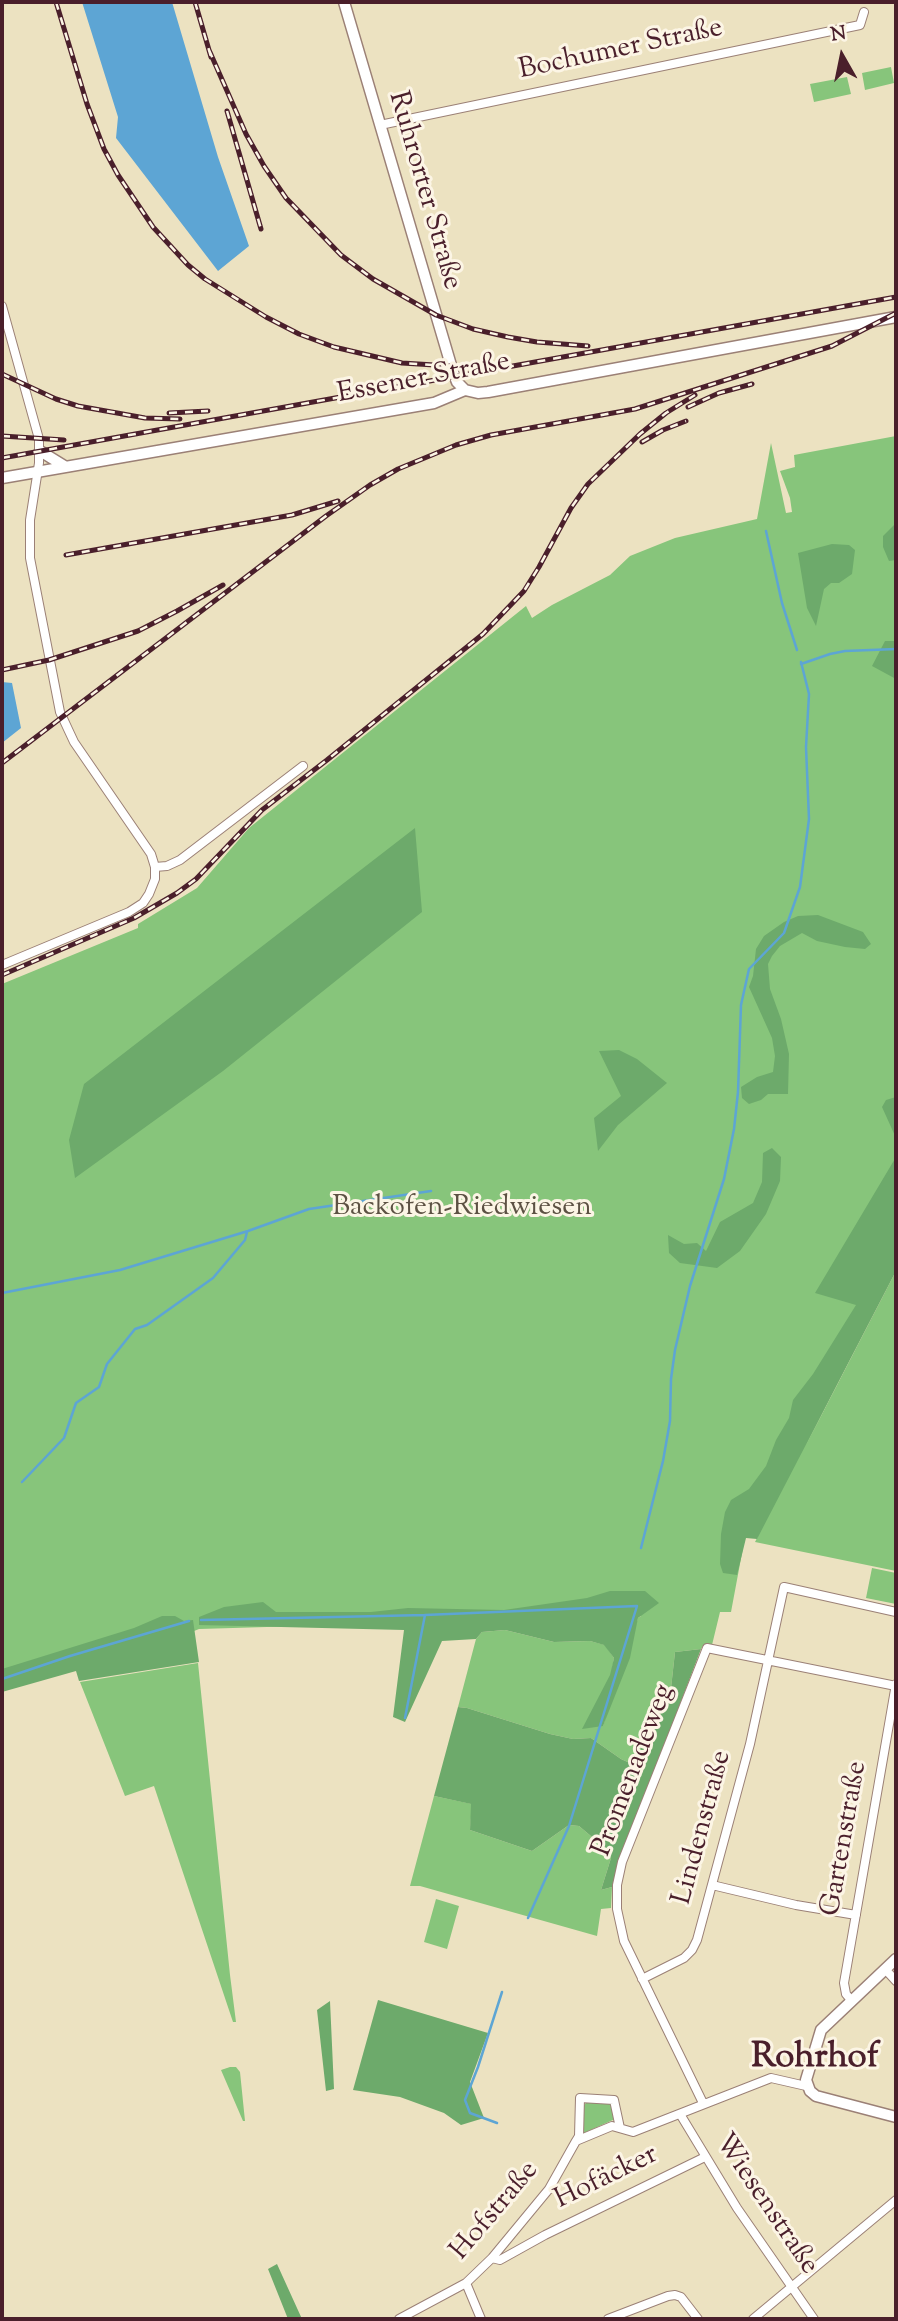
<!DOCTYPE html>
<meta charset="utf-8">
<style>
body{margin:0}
#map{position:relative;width:898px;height:2321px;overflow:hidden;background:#ece2c1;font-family:"Sorts Mill Goudy",serif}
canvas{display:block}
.frame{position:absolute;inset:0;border:4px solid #4a1f2b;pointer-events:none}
.north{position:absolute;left:807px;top:21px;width:70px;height:70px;-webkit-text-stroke:5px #fcf5e5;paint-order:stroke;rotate:351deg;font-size:19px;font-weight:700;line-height:28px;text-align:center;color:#4a1f2b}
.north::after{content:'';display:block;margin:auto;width:24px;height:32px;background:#4a1f2b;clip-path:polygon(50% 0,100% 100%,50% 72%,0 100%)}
</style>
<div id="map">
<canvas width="898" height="2321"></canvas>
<div class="frame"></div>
<div class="north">N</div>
</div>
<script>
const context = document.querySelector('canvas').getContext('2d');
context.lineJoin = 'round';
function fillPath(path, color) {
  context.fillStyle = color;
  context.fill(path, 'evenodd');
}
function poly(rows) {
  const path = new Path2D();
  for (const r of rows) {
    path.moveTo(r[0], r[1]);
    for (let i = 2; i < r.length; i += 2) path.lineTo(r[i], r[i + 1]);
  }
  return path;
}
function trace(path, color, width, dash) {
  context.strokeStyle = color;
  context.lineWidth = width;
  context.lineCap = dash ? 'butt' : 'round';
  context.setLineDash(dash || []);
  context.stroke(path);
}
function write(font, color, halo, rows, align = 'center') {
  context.font = font + ' "Sorts Mill Goudy",serif';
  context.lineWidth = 6;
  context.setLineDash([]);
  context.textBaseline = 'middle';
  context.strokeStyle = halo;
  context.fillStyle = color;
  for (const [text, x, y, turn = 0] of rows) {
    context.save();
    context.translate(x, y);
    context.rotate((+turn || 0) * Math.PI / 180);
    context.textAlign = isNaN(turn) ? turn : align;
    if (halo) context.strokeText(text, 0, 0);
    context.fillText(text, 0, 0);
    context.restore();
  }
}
fillPath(poly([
 [891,67,894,83,865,90,862,73],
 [847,77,851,94,814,102,810,84],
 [896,436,896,1268,805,1447,896,1271,896,1571,755,1542,758,1536,745,1537,731,1612,720,1612,712,1645,704,1645,701,1649,675,1652,670,1697,632,1764,621,1759,591,1738,573,1739,550,1734,467,1708,458,1707,476,1639,482,1632,505,1630,554,1642,590,1641,605,1645,614,1658,603,1726,638,1618,641,1616,199,1629,177,1638,2,1690,2,984,138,928,138,924,197,888,249,828,526,606,532,618,552,605,610,575,630,556,675,538,757,519,771,443,786,513,792,512,790,498,780,471,795,467,794,455],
 [872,1568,896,1573,896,1604,866,1598],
 [198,1663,230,1975,236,2022,233,2022,154,1786,125,1796,80,1682],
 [434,1796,472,1804,470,1830,532,1851,569,1825,579,1826,605,1848,611,1858,601,1890,612,1887,611,1908,601,1909,597,1936,420,1886,410,1886],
 [436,1899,459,1906,447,1949,424,1942],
 [230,2067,236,2067,240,2072,245,2121,243,2121,221,2070],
 [588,2101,611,2103,615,2119,584,2133,584,2105]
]), '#87c57b');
fillPath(poly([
 [896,523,896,560,889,561,883,547,883,536],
 [832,544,849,545,855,550,852,574,839,583,831,583,824,589,816,626,807,608,798,553],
 [885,641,896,641,896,679,872,666],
 [415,828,422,912,223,1071,75,1178,69,1140,84,1084],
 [818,915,863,932,871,944,865,949,845,947,817,941,802,933,780,946,772,956,768,964,770,989,781,1019,789,1054,788,1094,768,1094,761,1100,749,1104,742,1098,741,1087,757,1077,773,1072,775,1056,772,1038,749,987,753,976,756,949,764,936,784,922,798,916],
 [619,1050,637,1059,667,1083,618,1125,598,1151,594,1118,621,1096,599,1051],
 [896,1097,896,1138,882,1107,886,1100],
 [772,1148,781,1157,780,1181,766,1214,740,1251,717,1268,680,1263,669,1253,668,1235,684,1244,697,1243,706,1251,720,1222,753,1203,762,1182,763,1153],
 [896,1157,896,1271,757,1539,746,1538,737,1575,723,1573,720,1564,721,1534,725,1512,731,1500,749,1489,766,1466,776,1440,789,1418,793,1400,813,1374,856,1305,815,1293],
 [610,1591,645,1591,659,1603,638,1618,630,1658,603,1726,582,1729,610,1675,614,1658,604,1645,590,1641,554,1642,505,1630,482,1632,476,1639,442,1641,405,1722,393,1717,404,1630,199,1625,199,1617,224,1607,263,1602,276,1612,371,1612,408,1608,504,1610,587,1598],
 [162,1616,175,1616,184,1621,193,1620,199,1662,79,1681,76,1671,2,1692,2,1669,134,1628],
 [701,1649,619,1864,612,1887,601,1890,611,1858,605,1848,579,1826,569,1825,532,1851,470,1830,471,1804,434,1796,458,1707,467,1708,550,1734,573,1739,591,1738,621,1759,632,1764,670,1697,675,1652],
 [378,2000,488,2033,470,2082,484,2118,461,2125,444,2113,400,2097,353,2090],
 [330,2001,334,2089,326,2091,317,2010],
 [277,2264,302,2319,288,2319,268,2269]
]), '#6daa6b');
fillPath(poly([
 [82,2,172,2,218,157,249,246,218,271,116,138,118,117],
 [2,682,12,683,21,728,2,743]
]), '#5da5d4');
trace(poly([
 [766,531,782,603,797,650],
 [801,664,830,654,845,651,896,649],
 [2,1293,120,1270,248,1231,309,1209,431,1191],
 [22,1482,64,1438,76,1403,99,1387,107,1364,135,1329,147,1325,213,1278,245,1240,247,1232],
 [641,1548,663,1461,670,1421,671,1379,675,1350,690,1286,724,1179,734,1129,738,1092,741,1005,749,969,784,933,800,887,809,819,806,747,809,694,801,662],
 [425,1615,637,1606,569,1826,528,1918],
 [201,1620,425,1615,405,1718],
 [2,1679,70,1656,189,1621],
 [497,2123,470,2113,465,2100,478,2067,502,1992]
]), '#5da5d4', 2.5);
const minor = poly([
 [380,125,860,25,864,12],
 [2,306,39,439,39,463,30,520,30,558,60,712,74,742,151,854,155,867,155,879,149,894,143,903,129,912,2,965],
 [155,867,167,866,180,860,303,766],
 [712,1885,796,1905,856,1915],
 [885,1969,896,1981],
 [642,1979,684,1958,692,1950,697,1940,750,1744,784,1587,896,1612],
 [851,2000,846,1994,844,1983,896,1684],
 [703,2103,624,1941,617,1909,617,1885,622,1862,707,1648,896,1686],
 [680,2114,737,2208,814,2319],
 [576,2141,579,2136,580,2098,614,2100,620,2128],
 [492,2258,500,2260,545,2235,705,2157],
 [466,2283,481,2319],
 [399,2319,466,2283,492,2258,549,2189,576,2141,612,2126,633,2132,771,2078,806,2086],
 [608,2319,668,2296,675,2295,681,2297,698,2319],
 [753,2319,896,2200]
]);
const tertiary = poly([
 [344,2,453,372,457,382,465,390],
 [40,451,66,467],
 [2,478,434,403,465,390,478,393,488,392,896,317],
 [896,1959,821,2030,806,2080,810,2091,816,2096,896,2117]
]);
trace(minor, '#9b8076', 10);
trace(tertiary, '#9b8076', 13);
trace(minor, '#fff', 8);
trace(tertiary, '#fff', 10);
const rail = poly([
 [56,2,87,104,104,149,118,175,153,227,188,265,205,279,266,317,299,334,334,347,402,363,467,367],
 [195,2,211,57],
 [209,50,246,134,264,166,286,198,341,255,373,279,436,315,473,329,508,337,537,342,588,346],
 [227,111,261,229],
 [2,374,56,399,78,406,145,418,180,419],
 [688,407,719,393,752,384],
 [169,413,208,411],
 [2,436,64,440],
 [642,442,663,430,686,421],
 [2,458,896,297],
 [66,555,292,515,338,501],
 [2,670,49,660,138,631,177,611,223,585],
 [2,763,326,516,370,485,398,469,456,445,491,435,635,409,832,346,896,313],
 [2,975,134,918,177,893,196,879,262,810,327,760,483,634,524,591,539,567,571,508,588,484,640,434,666,413,695,395]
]);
trace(rail, '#4a1f2b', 5);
trace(rail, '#fcf5e5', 2.5, [8]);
write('28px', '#4a1f2b', '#fcf5e5', [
 ["Bochumer Straße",621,51,-12],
 ["Ruhrorter Straße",423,191,74],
 ["Essener Straße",424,380,-11],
 ["Promenadeweg",635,1771,-69],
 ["Lindenstraße",704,1828,-75],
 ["Gartenstraße",846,1839,-80],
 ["Hofäcker",607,2179,-26],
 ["Wiesenstraße",765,2205,56],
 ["Hofstraße",496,2212,-50]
]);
write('28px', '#5c5143', '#fcf5e5', [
 ["Backofen-Riedwiesen",462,1209]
]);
write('bold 35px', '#4a1f2b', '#fcf5e5', [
 ["Rohrhof",815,2060]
]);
</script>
